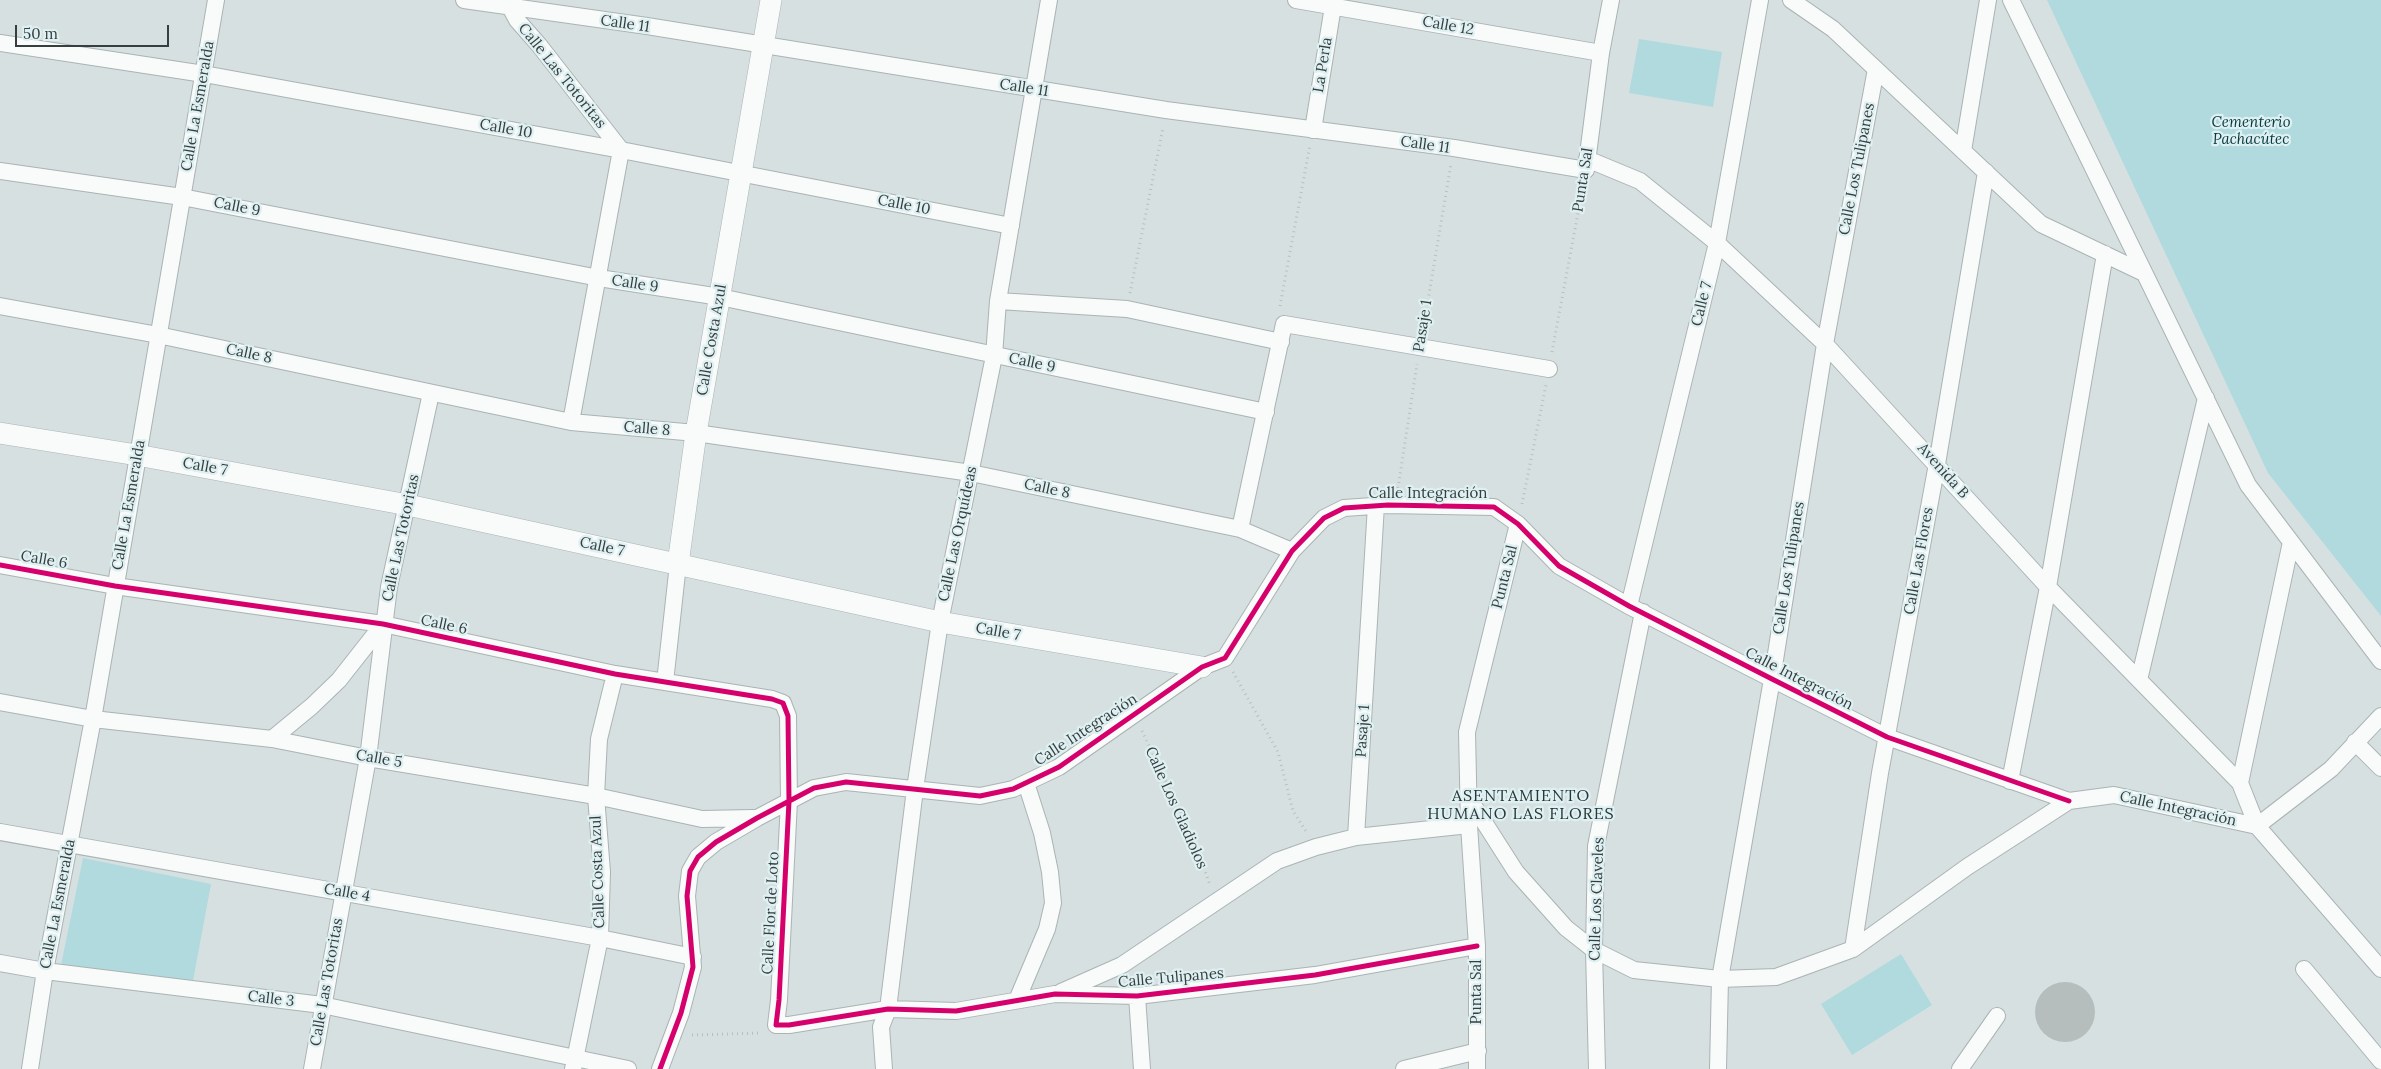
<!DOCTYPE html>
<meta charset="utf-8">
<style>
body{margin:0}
#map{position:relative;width:2381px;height:1069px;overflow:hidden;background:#d6e0e0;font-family:Lora,serif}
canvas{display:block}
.scale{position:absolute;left:15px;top:25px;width:154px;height:22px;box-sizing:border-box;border:2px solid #373e3f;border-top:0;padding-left:6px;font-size:15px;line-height:18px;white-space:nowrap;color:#373e3f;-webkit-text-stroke:4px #def0f2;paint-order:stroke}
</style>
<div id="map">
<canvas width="2381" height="1069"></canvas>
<div class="scale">50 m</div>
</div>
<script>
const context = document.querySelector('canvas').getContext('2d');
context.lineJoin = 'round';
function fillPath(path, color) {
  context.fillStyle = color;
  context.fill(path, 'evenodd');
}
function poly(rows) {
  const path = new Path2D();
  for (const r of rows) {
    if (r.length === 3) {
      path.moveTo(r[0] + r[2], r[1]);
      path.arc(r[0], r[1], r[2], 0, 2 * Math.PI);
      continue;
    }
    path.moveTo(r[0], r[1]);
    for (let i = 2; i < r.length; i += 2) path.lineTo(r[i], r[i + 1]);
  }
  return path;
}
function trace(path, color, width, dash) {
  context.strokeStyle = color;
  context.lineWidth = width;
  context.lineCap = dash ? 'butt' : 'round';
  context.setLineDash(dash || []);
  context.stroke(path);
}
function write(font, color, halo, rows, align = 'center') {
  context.font = font + ' Lora,serif';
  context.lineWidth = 4.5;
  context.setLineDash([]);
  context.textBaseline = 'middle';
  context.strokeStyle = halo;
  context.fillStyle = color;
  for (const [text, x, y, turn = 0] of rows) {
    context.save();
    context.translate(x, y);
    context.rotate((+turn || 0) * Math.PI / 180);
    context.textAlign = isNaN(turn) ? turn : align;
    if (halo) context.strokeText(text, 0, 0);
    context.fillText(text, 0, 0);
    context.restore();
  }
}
fillPath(poly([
 [2047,0,2381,0,2381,616,2268,473],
 [1639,39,1722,52,1713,107,1629,93],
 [83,858,211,884,192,986,61,965],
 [1901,954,1932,1005,1852,1055,1821,1004]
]), '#b0dade');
fillPath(poly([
 [2065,1012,30]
]), '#b6bdbd');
const minor = poly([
 [464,0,647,26,1166,110,1454,148,1586,170,1601,53,1611,0],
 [1296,0,1601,53],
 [1791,0,1833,29,2041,224,2144,273],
 [2011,0,2248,485,2381,661],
 [508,3,517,20,539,45,621,150,571,422],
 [0,43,204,74,621,150,1011,226],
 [1313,130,1334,0],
 [1963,151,1988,0],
 [1587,159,1640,181,1717,243,1825,344,2048,587,2240,783,2257,826,2381,969],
 [0,171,182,197,599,278,720,297,1266,412],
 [998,301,1127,309,1281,342],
 [0,306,158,335,571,422,696,433,971,473,1240,529,1292,551],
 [1240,529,1284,324,1549,369],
 [0,565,115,586,383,624,615,674,772,699,783,703,788,716,789,801,779,1000,776,1025,789,1025,888,1009,956,1011,1055,994,1137,996,1315,975,1477,946],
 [1629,606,1717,243,1760,0],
 [2139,680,2206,398],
 [665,682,678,564],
 [0,702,93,719,272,739,368,758,596,796,702,819,753,818],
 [272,739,312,706,339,680,383,624],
 [2355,742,2381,768],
 [2010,781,2048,587,2105,254],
 [2240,783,2291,542],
 [1468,797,1516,872,1566,928,1594,950,1634,970,1720,979,1776,977,1853,949,1967,867,2069,801,2114,795,2257,826],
 [2257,826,2331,769,2381,716],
 [0,832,600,938,693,957],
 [1356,837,1376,505],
 [1853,949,1880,773,1937,464,1986,172],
 [0,963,45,971,322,1005,628,1069],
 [2304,969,2381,1061],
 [1061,992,1122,965,1277,861,1316,847,1356,837,1469,825],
 [1137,996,1142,1069],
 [1017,1000,1047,929,1053,903,1050,872,1042,833,1026,783],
 [30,1069,45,971,93,719,216,0],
 [312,1069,368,758,389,587,431,393],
 [573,1069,600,938,602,872,596,796,599,739,615,674],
 [660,1069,681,1013,693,967,687,896,690,871,698,857,716,842,757,818,814,788,846,782,980,796,1013,789,1059,767,1202,667,1225,658,1292,551,1324,518,1344,508,1388,505,1494,507,1518,524,1559,566,1629,606,1772,679,1887,737,2069,801],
 [884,1069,881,1027,888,1009,915,789,940,622,994,356,998,301,1049,0],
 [1404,1069,1478,1051],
 [1477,1069,1477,946,1469,825,1467,732,1518,524],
 [1597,1069,1594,950,1596,846,1643,612],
 [1718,1069,1720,979,1772,679,1825,344,1876,69],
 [1960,1069,1997,1016]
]);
const tertiary = poly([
 [0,433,137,455,408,505,940,622,1202,667],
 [678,564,696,433,771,0]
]);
trace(minor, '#abb3b3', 18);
trace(tertiary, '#abb3b3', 22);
trace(poly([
 [1130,293,1163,128],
 [1280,306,1310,145],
 [1423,330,1451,164],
 [1552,352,1583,186],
 [1398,488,1417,364],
 [1522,504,1546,385],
 [1233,672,1278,752,1293,811,1307,833],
 [1142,731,1193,838,1210,885],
 [692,1035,761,1033]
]), '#bbbebe', 3, [1, 4]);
trace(minor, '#f9fafa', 16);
trace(tertiary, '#f9fafa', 21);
trace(poly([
 [0,565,115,586,383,624,615,674,772,699,783,703,788,716,789,801,779,1000,776,1025,789,1025,888,1009,956,1011,1055,994,1137,996,1315,975,1477,946],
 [660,1069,681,1013,693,967,687,896,690,871,698,857,716,842,757,818,814,788,846,782,980,796,1013,789,1059,767,1202,667,1225,658,1292,551,1324,518,1344,508,1388,505,1494,507,1518,524,1559,566,1629,606,1772,679,1887,737,2069,801]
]), '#d6006c', 5);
write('15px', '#373e3f', '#def0f2', [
 ["Calle 11",625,24,8],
 ["Calle 12",1448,26,10],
 ["La Perla",1323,65,-81],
 ["Calle Las Totoritas",562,76,51],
 ["Calle 11",1024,88,9],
 ["Calle La Esmeralda",198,106,-80],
 ["Calle 10",506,129,10],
 ["Calle 11",1425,145,8],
 ["Calle Los Tulipanes",1857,169,-79],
 ["Punta Sal",1583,180,-81],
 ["Calle 10",904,205,11],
 ["Calle 9",237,207,11],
 ["Calle 9",635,284,9],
 ["Calle 7",1702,304,-76],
 ["Pasaje 1",1423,326,-81],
 ["Calle Costa Azul",712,340,-80],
 ["Calle 8",249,354,12],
 ["Calle 9",1032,363,12],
 ["Calle 8",647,429,5],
 ["Calle 7",205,467,10],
 ["Avenida B",1943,471,48],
 ["Calle 8",1047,489,12],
 ["Calle Integración",1428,494],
 ["Calle La Esmeralda",129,505,-80],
 ["Calle Las Orquídeas",958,534,-78],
 ["Calle Las Totoritas",401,538,-78],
 ["Calle 7",602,547,12],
 ["Calle 6",44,560,10],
 ["Calle Las Flores",1919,561,-80],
 ["Calle Los Tulipanes",1789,568,-81],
 ["Punta Sal",1505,577,-76],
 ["Calle 6",444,625,12],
 ["Calle 7",998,632,10],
 ["Calle Integración",1799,679,27],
 ["Calle Integración",1086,730,-33],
 ["Pasaje 1",1363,731,-86],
 ["Calle 5",379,759,10],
 ["Calle Los Gladiolos",1176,808,66],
 ["Calle Integración",2178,809,12],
 ["Calle Costa Azul",598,872,-92],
 ["Calle 4",347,893,10],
 ["Calle Los Claveles",1597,899,-88],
 ["Calle La Esmeralda",58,904,-79],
 ["Calle Flor de Loto",771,913,-87],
 ["Calle Tulipanes",1171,978,-5],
 ["Calle Las Totoritas",327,982,-80],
 ["Punta Sal",1477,992,-90],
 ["Calle 3",271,999,7]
]);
write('italic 15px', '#053a3f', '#def0f2', [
 ["Cementerio",2251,123],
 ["Pachacútec",2251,140]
]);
context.letterSpacing = '1px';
write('16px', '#283637', '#def0f2', [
 ["ASENTAMIENTO",1521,796],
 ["HUMANO LAS FLORES",1521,814]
]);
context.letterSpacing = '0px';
</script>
